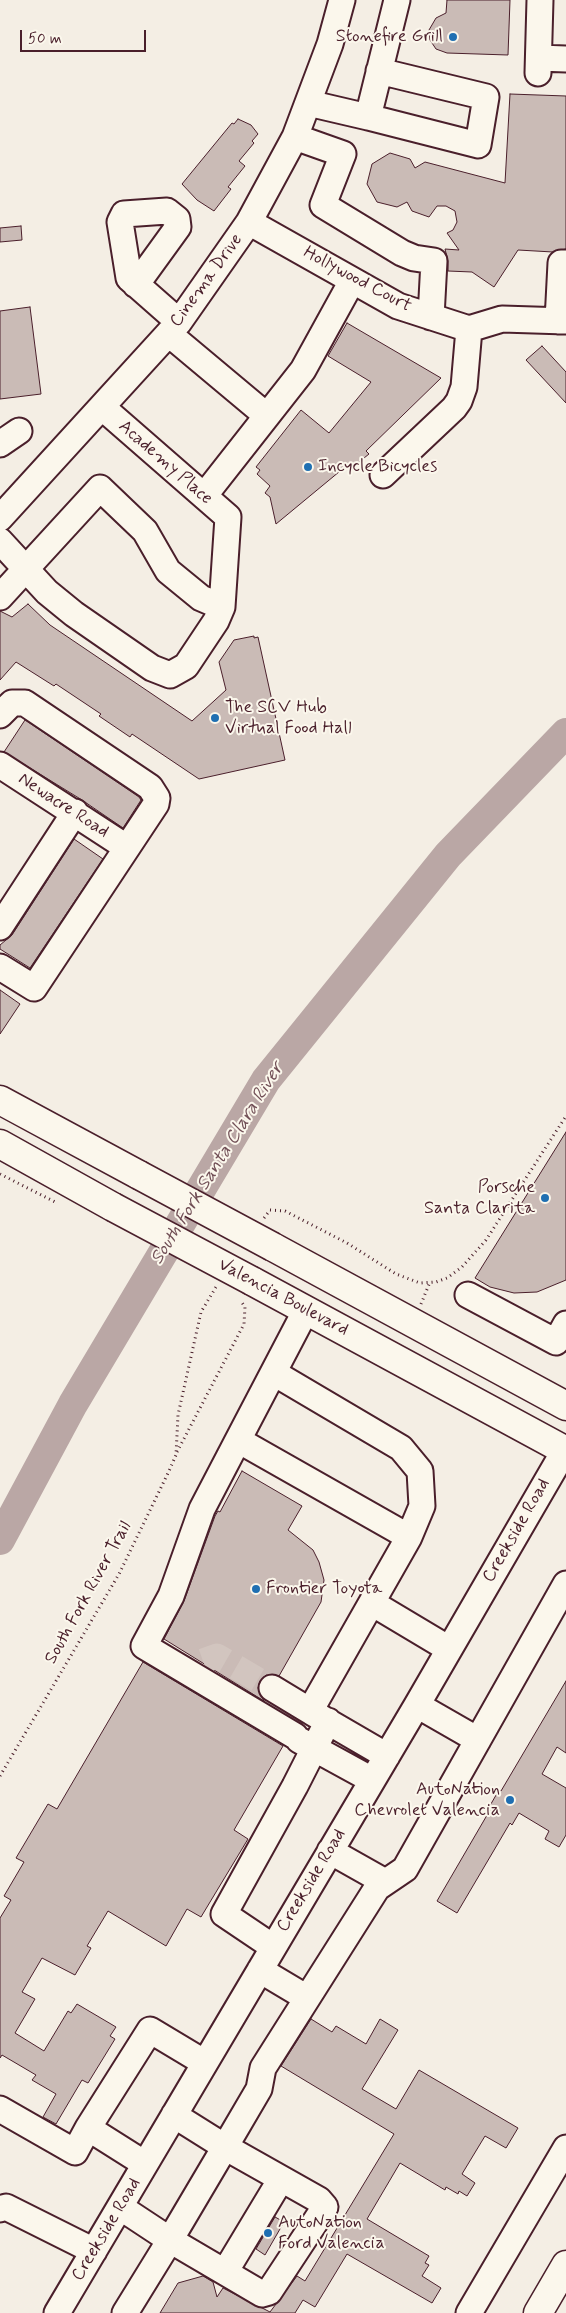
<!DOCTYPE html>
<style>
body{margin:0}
#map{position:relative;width:566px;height:2313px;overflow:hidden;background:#f4eee4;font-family:Mynerve,sans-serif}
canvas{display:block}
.scale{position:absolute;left:20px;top:30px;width:126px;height:22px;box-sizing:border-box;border:2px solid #4a1f2b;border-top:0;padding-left:6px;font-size:15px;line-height:18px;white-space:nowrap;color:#4a1f2b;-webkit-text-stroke:4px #fbf7ec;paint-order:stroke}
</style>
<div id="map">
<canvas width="566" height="2313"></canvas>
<div class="scale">50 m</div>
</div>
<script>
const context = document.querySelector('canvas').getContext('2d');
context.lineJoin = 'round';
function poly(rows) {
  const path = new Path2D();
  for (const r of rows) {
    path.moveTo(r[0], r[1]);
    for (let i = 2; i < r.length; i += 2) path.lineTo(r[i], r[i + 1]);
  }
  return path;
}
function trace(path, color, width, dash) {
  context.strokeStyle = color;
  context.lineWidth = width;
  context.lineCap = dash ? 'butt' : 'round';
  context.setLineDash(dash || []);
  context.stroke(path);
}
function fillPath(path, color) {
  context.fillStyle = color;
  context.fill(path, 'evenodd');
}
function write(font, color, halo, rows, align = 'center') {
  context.font = font + ' Mynerve,sans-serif';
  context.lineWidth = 4;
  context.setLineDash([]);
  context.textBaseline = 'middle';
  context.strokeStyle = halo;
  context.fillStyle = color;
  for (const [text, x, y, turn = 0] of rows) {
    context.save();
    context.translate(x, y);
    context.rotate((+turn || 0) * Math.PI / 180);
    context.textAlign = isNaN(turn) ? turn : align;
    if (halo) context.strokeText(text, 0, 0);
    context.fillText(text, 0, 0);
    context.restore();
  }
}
trace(poly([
 [0,1540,73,1404,266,1080,448,855,566,733]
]), '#baa7a5', 30);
const building = poly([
 [447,0,510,0,508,55,447,53,436,49,430,40,429,30,436,18,446,13,447,0],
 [510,94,566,96,566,249,553,252,518,250,494,287,472,272,448,271,448,261,445,249,459,250,447,233,453,230,457,222,455,211,446,206,437,206,429,217,412,211,407,202,397,207,377,202,367,184,372,164,390,153,410,159,415,168,425,162,505,183,510,94],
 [238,119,251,125,258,134,252,141,254,143,239,161,245,166,228,187,231,189,214,211,197,200,182,184,232,123,234,124,238,119],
 [21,226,22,240,0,242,0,228,21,226],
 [30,307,41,394,0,399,0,311,30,307],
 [347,323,441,378,366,451,369,454,354,466,351,462,276,524,270,497,265,493,270,486,257,474,260,470,256,467,301,410,329,433,371,382,328,356,347,323],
 [542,346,566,372,566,403,526,360,542,346],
 [28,604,50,625,192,721,226,690,219,662,234,640,254,636,254,638,258,637,285,760,199,779,132,734,130,737,99,716,101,714,56,684,54,686,16,662,0,680,0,611,12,617,28,604],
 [25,720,139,797,141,800,123,828,82,800,4,752,25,720],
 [74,839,103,859,30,968,0,949,0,945,12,935,74,839],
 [0,990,20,1004,0,1034,0,990],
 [566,1132,566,1280,537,1292,514,1293,490,1287,475,1278,566,1132],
 [242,1471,302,1506,288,1530,313,1550,319,1562,324,1580,321,1602,279,1676,266,1675,260,1681,258,1688,264,1701,164,1639,184,1601,215,1516,218,1511,220,1512,242,1471],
 [143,1662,283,1746,234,1830,248,1839,201,1917,187,1909,166,1946,108,1911,87,1946,91,1948,75,1975,42,1958,22,1992,35,1999,15,2033,44,2051,68,2011,71,2013,77,2004,116,2027,110,2036,115,2039,88,2083,82,2080,56,2124,43,2117,56,2094,32,2080,36,2075,2,2055,0,2058,0,1918,11,1900,4,1896,24,1862,16,1858,48,1804,57,1809,143,1662],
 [566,1681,566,1753,557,1747,542,1774,566,1788,566,1835,559,1847,545,1839,549,1831,519,1813,512,1825,510,1823,457,1913,437,1901,490,1810,488,1809,499,1790,501,1791,566,1681],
 [311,2019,332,2032,336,2026,366,2044,380,2019,398,2030,362,2089,396,2109,419,2070,518,2128,506,2148,485,2136,462,2174,475,2183,467,2196,459,2191,458,2194,446,2187,445,2190,400,2163,367,2219,429,2256,425,2263,429,2265,422,2276,441,2288,432,2303,347,2254,315,2307,303,2300,295,2313,160,2313,178,2283,203,2276,213,2282,217,2297,223,2288,270,2312,297,2276,305,2281,394,2134,281,2066,311,2019],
 [275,2217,284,2222,265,2255,256,2249,275,2217]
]);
fillPath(building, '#cabbb6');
trace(building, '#4a1f2b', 1);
trace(poly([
 [203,1661,217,1656,272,1688]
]), '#d2c5bf', 25, [25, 12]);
const minor = poly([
 [539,58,566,59],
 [379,71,486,97,478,145,368,117,397,0],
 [538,73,540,0],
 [308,103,368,117],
 [295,137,343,154,323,205,402,253,414,258,434,261,431,317],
 [249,222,398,306,469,329],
 [136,285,178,227,177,219,167,211,124,214,120,222,129,278,179,322],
 [558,321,561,263,566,263],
 [469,329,502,319,566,321],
 [169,334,267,416],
 [0,444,19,431],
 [383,475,454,408,459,401,464,387,469,329],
 [204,496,303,370,352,281],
 [0,518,179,322,249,222,295,137,330,44,342,0],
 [0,541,47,592,74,614,152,668,170,675,186,666,216,621,222,607,228,517,103,408],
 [0,597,100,488,145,531,168,571,201,598,222,607],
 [0,715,12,703,25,703,150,787,157,798,156,804,34,988,0,967],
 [0,765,126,847],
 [0,927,75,812],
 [468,1295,556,1342,566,1324],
 [274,1373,401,1448,420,1471,422,1506,409,1537],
 [238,1440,306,1310],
 [372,1603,449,1649],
 [272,1688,310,1711,409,1537,238,1440,202,1509,171,1596,144,1646,295,1736],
 [417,1705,478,1740],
 [313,1713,387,1756],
 [299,1740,372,1780],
 [330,1851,385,1882],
 [273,1947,224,1914,295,1786,328,1721],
 [260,1970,307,1998],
 [0,2109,75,2152,88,2128],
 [174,2115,225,2147,319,2200,325,2207,269,2292,262,2294,170,2240,225,2147,259,2089,263,2068,377,1888,405,1869,566,1584],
 [145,2164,88,2128,150,2030,205,2063],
 [120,2207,170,2240,125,2313],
 [0,2209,6,2207,94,2251],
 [225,2272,281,2179],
 [57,2313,417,1705,566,1448],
 [469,2313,566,2148]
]);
const major = poly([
 [0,1100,139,1175],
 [0,1144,113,1207],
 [273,1247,566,1406],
 [252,1281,566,1451],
 [538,2313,566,2265]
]);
trace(minor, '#4a1f2b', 29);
trace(major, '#4a1f2b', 31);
trace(poly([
 [0,1174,57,1203],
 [264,1218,270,1210,285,1211,347,1243,396,1274,420,1283,436,1282,447,1278,462,1267,486,1240,566,1116],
 [421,1304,430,1282],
 [177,1452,244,1324,245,1307,241,1301],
 [0,1776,119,1574,169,1471,176,1455,178,1415,201,1312,216,1287]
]), '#4a1f2b', 3, [1, 4]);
trace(minor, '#fbf7ec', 25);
trace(major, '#fbf7ec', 28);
const majorBridge = poly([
 [139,1175,273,1247],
 [113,1207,252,1281]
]);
trace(majorBridge, '#4a1f2b', 31, []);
trace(majorBridge, '#fbf7ec', 28);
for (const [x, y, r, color] of [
 [453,37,5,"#1f6fb2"],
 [308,467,5,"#1f6fb2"],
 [215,718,5,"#1f6fb2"],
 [545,1198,5,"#1f6fb2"],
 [256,1589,5,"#1f6fb2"],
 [510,1800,5,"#1f6fb2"],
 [268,2233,5,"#1f6fb2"]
]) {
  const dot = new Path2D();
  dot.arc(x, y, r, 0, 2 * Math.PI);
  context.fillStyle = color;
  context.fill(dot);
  trace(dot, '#fbf7ec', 2);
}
write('18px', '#4a1f2b', '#fbf7ec', [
 ["Stonefire Grill",443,37,"right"],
 ["Incycle Bicycles",318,467],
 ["The SCV Hub",225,708],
 ["Virtual Food Hall",225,729],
 ["Porsche",535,1188,"right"],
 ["Santa Clarita",535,1209,"right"],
 ["Frontier Toyota",266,1589],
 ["AutoNation",500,1790,"right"],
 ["Chevrolet Valencia",500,1811,"right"],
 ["AutoNation",278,2223],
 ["Ford Valencia",278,2244]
], 'left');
write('18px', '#4a1f2b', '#fbf7ec', [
 ["Hollywood Court",357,280,28],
 ["Cinema Drive",207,281,-54],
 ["Academy Place",165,463,41],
 ["Newacre Road",63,806,33],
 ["Valencia Boulevard",283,1298,28],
 ["Creekside Road",517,1531,-60],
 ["South Fork River Trail",89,1593,-61],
 ["Creekside Road",312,1881,-59],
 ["Creekside Road",107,2230,-59]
]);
write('italic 19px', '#714f56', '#fbf7ec', [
 ["South Fork Santa Clara River",218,1164,-58]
]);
</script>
